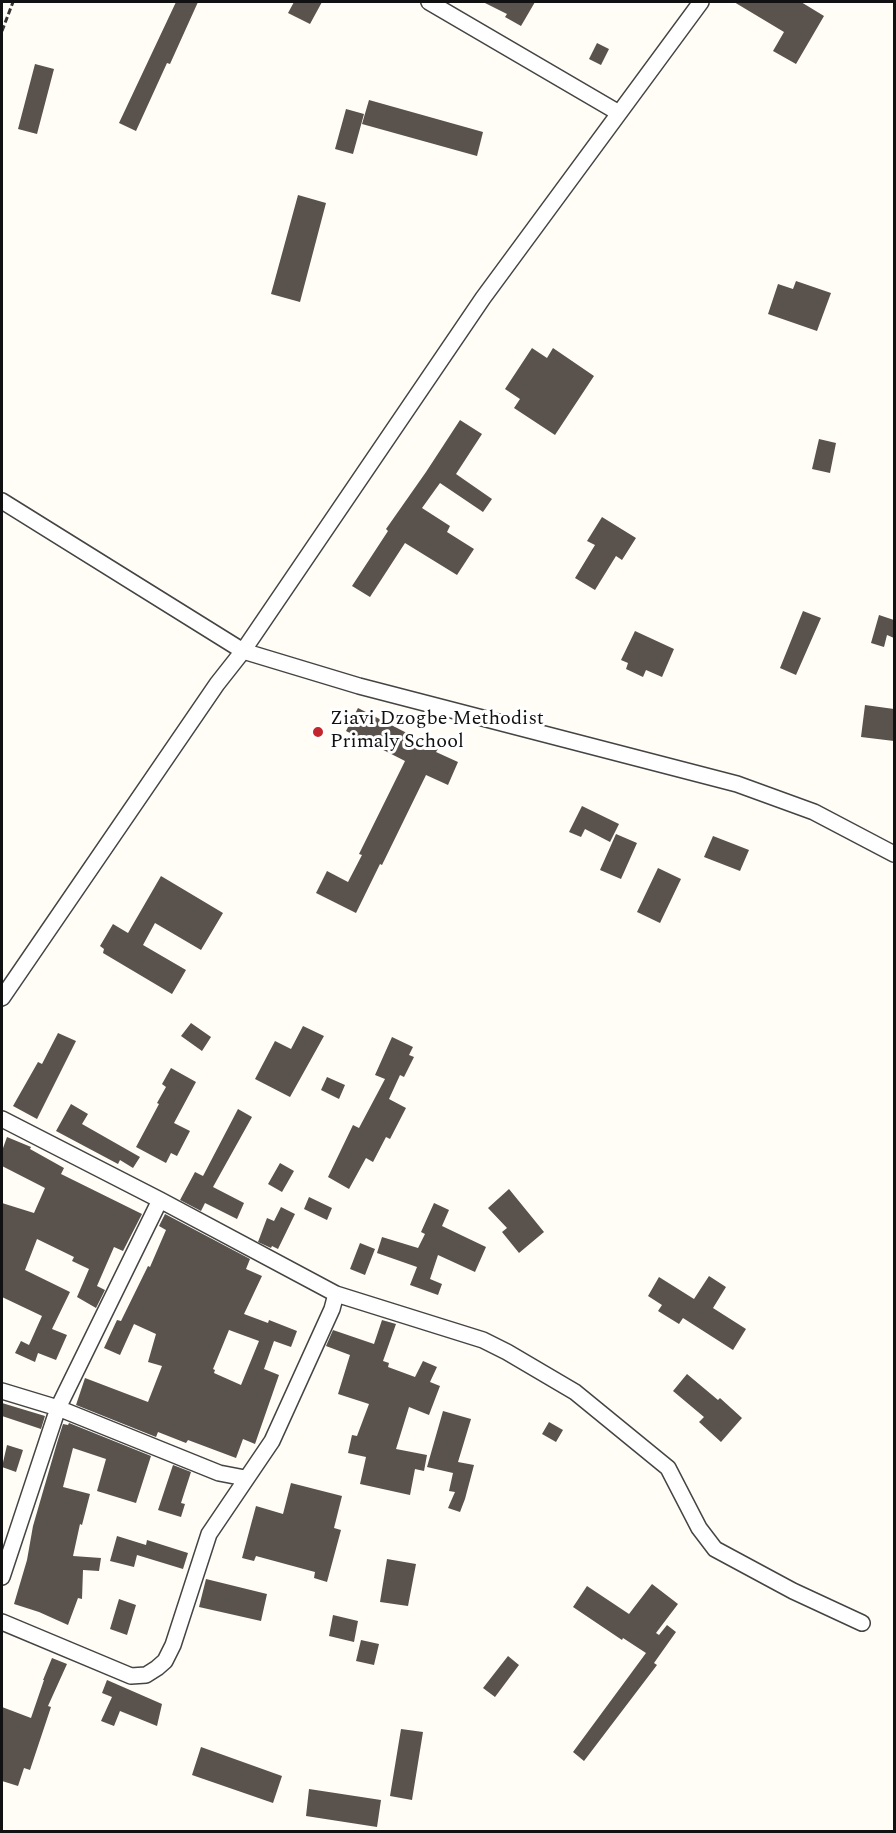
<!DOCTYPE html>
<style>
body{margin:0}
#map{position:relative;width:896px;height:1833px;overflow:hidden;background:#fffdf5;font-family:Spectral,serif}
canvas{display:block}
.frame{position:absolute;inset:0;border:3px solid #111;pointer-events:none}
</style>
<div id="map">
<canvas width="896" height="1833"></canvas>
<div class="frame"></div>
</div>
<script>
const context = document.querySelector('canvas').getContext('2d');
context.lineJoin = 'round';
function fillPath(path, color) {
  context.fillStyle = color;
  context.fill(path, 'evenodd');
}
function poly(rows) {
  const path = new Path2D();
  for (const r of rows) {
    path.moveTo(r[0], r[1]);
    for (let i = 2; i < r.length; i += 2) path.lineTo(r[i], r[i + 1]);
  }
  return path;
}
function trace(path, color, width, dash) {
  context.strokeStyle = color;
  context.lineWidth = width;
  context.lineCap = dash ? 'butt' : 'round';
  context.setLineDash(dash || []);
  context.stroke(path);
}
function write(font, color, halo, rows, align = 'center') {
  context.font = font + ' Spectral,serif';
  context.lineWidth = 6;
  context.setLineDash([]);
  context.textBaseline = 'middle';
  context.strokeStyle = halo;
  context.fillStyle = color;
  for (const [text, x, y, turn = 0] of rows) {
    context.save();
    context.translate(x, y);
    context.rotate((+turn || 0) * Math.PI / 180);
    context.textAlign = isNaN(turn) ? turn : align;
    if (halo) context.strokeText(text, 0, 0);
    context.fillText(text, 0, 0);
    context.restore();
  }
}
fillPath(poly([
 [176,2,198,2,170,64,167,63,136,131,119,123],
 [294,2,322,2,310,24,288,13],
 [483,2,535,2,521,26,505,17,507,14],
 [734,2,801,2,824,16,796,64,773,51,784,32],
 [597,43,609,49,601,65,589,59],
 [35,64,54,69,37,134,18,129],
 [369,100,483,132,477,156,362,124],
 [346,109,364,114,353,154,335,149],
 [298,195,326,203,300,302,271,294],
 [796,281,831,293,817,331,768,314,778,284,793,289],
 [532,348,547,358,553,348,594,376,555,435,514,408,520,399,505,389],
 [460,420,482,434,456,474,492,499,483,512,440,483,422,508,450,526,447,532,474,549,457,575,405,543,370,597,352,586,388,531,386,529,426,472],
 [819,439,836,443,830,473,812,469],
 [602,517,636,538,622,560,616,556,595,590,575,578,595,545,587,541],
 [803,611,821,618,796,675,780,668],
 [879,615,894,620,894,638,887,635,884,647,871,643],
 [635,631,674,649,662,677,646,670,643,677,626,669,628,663,621,660],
 [865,705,894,709,894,741,861,737],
 [358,708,438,749,436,752,458,762,448,785,426,775,382,865,380,864,356,913,316,893,327,871,348,882,362,855,359,854,405,761,346,731],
 [582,806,619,824,610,842,585,829,581,837,569,832],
 [616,834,637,843,621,879,600,870],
 [713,836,749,850,740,871,704,857],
 [658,868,681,879,660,923,637,912],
 [161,876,223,913,201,950,155,923,143,945,186,970,172,994,103,953,104,949,100,946,113,924,128,933],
 [191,1023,211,1037,202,1051,181,1036],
 [303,1026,324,1036,290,1097,255,1079,275,1041,291,1049],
 [58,1033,76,1041,37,1119,13,1106,38,1062,42,1064],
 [392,1037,413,1047,409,1055,414,1057,404,1077,400,1075,389,1099,406,1108,390,1139,386,1137,373,1162,366,1158,349,1189,328,1177,353,1125,359,1128,385,1079,375,1075],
 [171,1068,196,1082,174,1123,190,1131,177,1156,171,1153,166,1163,136,1147,159,1104,157,1103,166,1087,162,1084],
 [327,1077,345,1085,339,1099,321,1090],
 [71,1104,88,1114,82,1124,140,1157,133,1168,120,1160,118,1164,56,1131],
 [238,1109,252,1117,213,1187,244,1203,237,1219,205,1203,201,1211,180,1200,195,1172,203,1176],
 [7,1137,31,1147,30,1149,64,1168,61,1174,142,1214,123,1251,114,1247,97,1286,105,1290,96,1308,77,1297,89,1269,72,1261,74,1257,37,1239,25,1270,70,1292,52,1329,67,1335,56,1360,38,1353,35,1362,15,1353,21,1341,29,1345,42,1316,2,1297,2,1203,34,1213,45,1188,2,1166,2,1151],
 [280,1163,294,1171,282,1192,268,1184],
 [509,1189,544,1232,519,1253,502,1232,507,1228,488,1208],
 [309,1197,332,1208,327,1220,304,1209],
 [434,1203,449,1210,442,1226,486,1247,475,1272,438,1255,430,1279,442,1284,438,1295,410,1285,417,1267,377,1253,382,1237,418,1248,425,1234,421,1232],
 [281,1207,295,1214,278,1249,272,1246,271,1248,258,1242,267,1218,274,1221],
 [165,1214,250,1259,246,1269,262,1276,244,1314,268,1323,269,1320,297,1331,291,1347,274,1341,264,1369,279,1375,255,1444,243,1439,236,1458,188,1440,186,1443,158,1432,156,1437,76,1405,85,1378,148,1402,162,1366,148,1362,156,1334,134,1324,120,1355,104,1348,117,1320,121,1321,148,1266,150,1267,166,1230,159,1226],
 [229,1330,259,1341,241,1385,214,1373,215,1370,213,1369],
 [360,1243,375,1249,365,1275,350,1269],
 [709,1276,726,1287,713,1308,746,1329,733,1350,683,1318,679,1324,658,1311,662,1305,648,1296,659,1277,694,1299],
 [382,1320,396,1324,383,1361,389,1363,388,1367,415,1377,423,1361,437,1367,430,1382,440,1386,429,1415,409,1407,396,1449,427,1455,424,1471,415,1469,410,1495,360,1484,366,1457,348,1453,352,1435,357,1436,369,1404,338,1394,350,1355,326,1346,333,1330,374,1344],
 [687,1374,718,1400,720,1398,742,1418,721,1442,699,1422,704,1417,673,1391],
 [2,1403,45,1416,41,1429,2,1416],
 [443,1411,471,1419,458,1462,474,1465,465,1499,460,1512,448,1508,455,1492,449,1491,453,1473,427,1467],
 [549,1422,563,1430,556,1442,542,1434],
 [69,1423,151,1456,136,1503,97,1491,106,1459,73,1448,63,1487,90,1494,82,1525,80,1524,73,1556,101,1558,99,1571,83,1570,82,1599,78,1598,68,1625,39,1612,14,1604,27,1560,33,1526,57,1443,63,1424,68,1425],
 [7,1445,23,1450,16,1472,2,1467],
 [173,1465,191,1472,181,1503,185,1504,181,1517,158,1510],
 [291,1483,342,1496,334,1528,341,1530,327,1582,314,1578,315,1572,256,1556,254,1561,242,1558,256,1506,283,1514],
 [117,1536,146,1545,147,1540,188,1553,183,1569,137,1555,134,1567,110,1561],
 [387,1559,416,1564,408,1606,380,1602],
 [206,1579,267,1594,261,1621,199,1607],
 [652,1584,678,1604,656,1633,659,1635,667,1625,676,1632,654,1663,657,1665,584,1761,573,1752,646,1653,623,1638,622,1640,573,1607,587,1586,629,1614],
 [119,1599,136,1605,127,1635,110,1629],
 [333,1615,358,1621,354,1642,329,1636],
 [361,1640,379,1644,374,1665,356,1661],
 [508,1656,519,1665,495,1697,483,1688],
 [52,1658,67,1664,48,1706,51,1707,30,1770,24,1768,18,1786,2,1781,2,1707,31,1718,44,1680,43,1680],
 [107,1680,162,1704,157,1726,120,1711,114,1726,101,1721,112,1697,102,1693],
 [401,1729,423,1732,412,1800,390,1796],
 [201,1747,282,1776,273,1803,192,1775],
 [309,1789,381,1800,377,1827,306,1816]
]), '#5a524d');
const minor = poly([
 [429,2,619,113],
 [2,501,243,651,359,686,737,784,814,812,894,854],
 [2,998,217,684,243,651,483,298,701,2],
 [2,1119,160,1200,336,1294,483,1340,507,1352,575,1392,668,1468,699,1528,715,1549,793,1591,862,1623],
 [2,1391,58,1408,219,1473,245,1478],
 [2,1577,58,1408,160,1200],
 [2,1622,131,1676,146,1675,157,1668,165,1661,173,1645,209,1534,272,1441,332,1309,336,1294]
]);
trace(minor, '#444', 18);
trace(poly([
 [2,31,13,2]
]), '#333', 3, [6, 3]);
trace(minor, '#fff', 15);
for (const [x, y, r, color] of [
 [318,732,6,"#c4262e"]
]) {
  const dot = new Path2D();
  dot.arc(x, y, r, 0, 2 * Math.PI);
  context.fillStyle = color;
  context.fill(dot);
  trace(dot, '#fff', 2);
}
write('20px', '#111', '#fff', [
 ["Ziavi Dzogbe Methodist",330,720],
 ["Primaly School",330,743]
], 'left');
</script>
